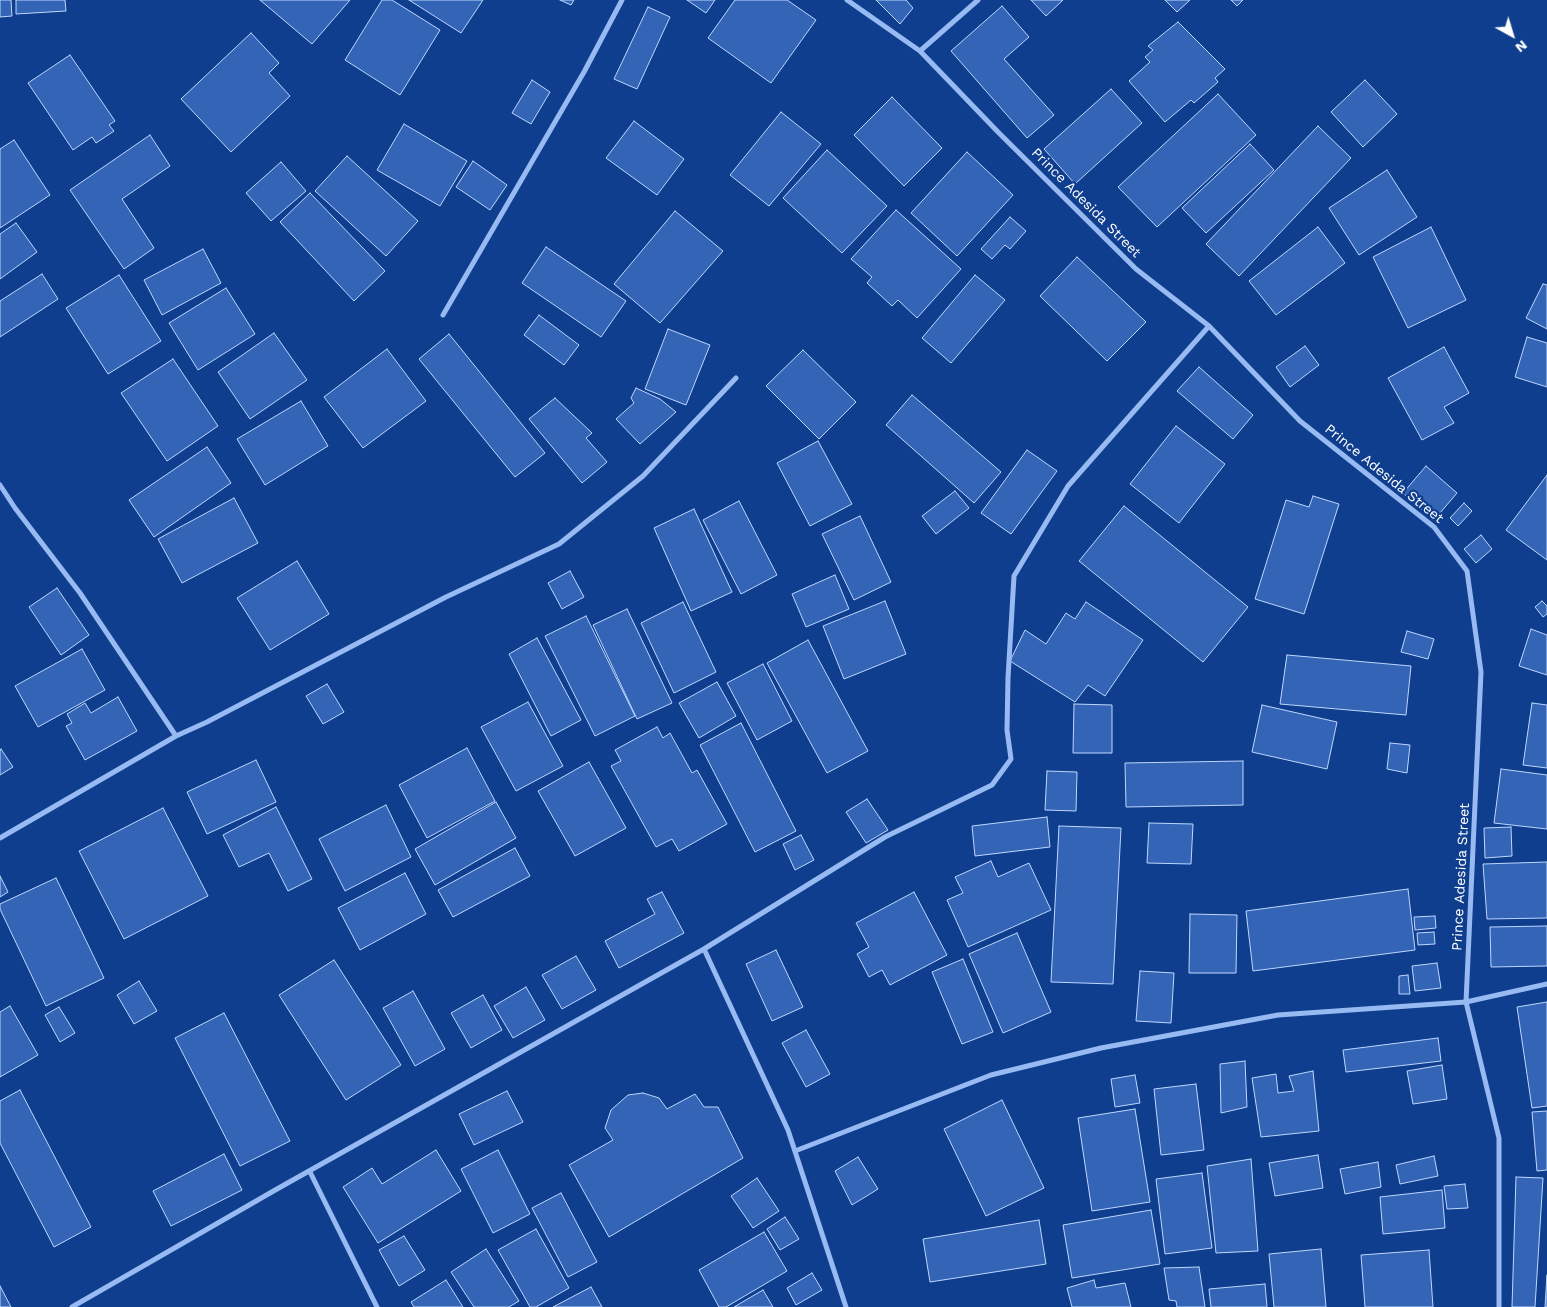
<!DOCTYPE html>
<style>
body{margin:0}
#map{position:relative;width:1547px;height:1307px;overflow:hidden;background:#0f3e8e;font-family:"Work Sans",sans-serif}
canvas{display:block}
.north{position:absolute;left:1487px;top:10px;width:50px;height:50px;-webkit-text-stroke:4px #0f3e8e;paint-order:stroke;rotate:141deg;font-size:14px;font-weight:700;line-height:20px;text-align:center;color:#fff}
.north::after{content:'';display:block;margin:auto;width:18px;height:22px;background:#fff;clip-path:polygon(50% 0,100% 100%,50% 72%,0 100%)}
</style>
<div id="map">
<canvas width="1547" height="1307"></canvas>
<div class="north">N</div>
</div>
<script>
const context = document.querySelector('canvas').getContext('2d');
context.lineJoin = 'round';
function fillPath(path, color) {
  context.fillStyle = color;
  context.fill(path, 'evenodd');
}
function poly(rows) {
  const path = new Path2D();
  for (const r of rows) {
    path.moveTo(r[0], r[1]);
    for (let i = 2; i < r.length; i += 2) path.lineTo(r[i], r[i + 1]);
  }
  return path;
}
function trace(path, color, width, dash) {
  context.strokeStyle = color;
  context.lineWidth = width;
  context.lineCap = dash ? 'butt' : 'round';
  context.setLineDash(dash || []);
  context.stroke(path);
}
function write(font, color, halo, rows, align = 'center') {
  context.font = font + ' "Work Sans",sans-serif';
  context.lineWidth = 4.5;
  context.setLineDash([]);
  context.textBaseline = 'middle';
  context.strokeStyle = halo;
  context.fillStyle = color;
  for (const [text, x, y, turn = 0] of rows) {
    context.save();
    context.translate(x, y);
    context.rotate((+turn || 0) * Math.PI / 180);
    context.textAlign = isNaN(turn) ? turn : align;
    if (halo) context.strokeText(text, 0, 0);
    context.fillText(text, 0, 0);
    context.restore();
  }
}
const building = poly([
 [0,0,11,0,12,16,0,17,0,0],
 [16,0,65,0,66,11,16,14,16,0],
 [260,0,350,0,312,44,260,0],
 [382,0,392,0,440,30,400,95,345,60,382,0],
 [409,0,483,0,461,33,409,0],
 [560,0,574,0,571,5,560,0],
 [687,0,715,0,706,13,687,0],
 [735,0,787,0,816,20,771,83,708,38,735,0],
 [876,0,906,0,913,8,900,24,876,0],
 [1031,0,1063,0,1046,16,1031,0],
 [1165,0,1190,0,1177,12,1165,0],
 [1231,0,1243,0,1237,6,1231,0],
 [1002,6,1029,37,1004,59,1054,115,1027,138,951,51,1002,6],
 [648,7,670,17,637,89,614,79,648,7],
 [1178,22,1225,69,1215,78,1218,82,1194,103,1191,100,1165,122,1129,81,1150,62,1145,57,1153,50,1148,46,1178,22],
 [251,33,279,63,269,73,290,96,231,152,181,99,251,33],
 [70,55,115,121,109,125,114,131,96,143,92,137,73,150,28,83,70,55],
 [532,80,550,92,531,124,512,113,532,80],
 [1365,80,1397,114,1363,147,1331,112,1365,80],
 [1111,89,1142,123,1075,184,1044,149,1111,89],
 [1218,94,1256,135,1157,227,1118,187,1218,94],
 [892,97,942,148,904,186,854,135,892,97],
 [781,112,821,144,769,206,730,175,781,112],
 [634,121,684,159,657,195,606,158,634,121],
 [404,124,467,161,440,206,377,170,404,124],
 [1318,126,1351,158,1239,276,1206,244,1318,126],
 [150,135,170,166,122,199,154,248,124,269,70,190,150,135],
 [14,140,50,195,0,228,0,149,14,140],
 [1250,144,1274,170,1206,233,1182,208,1250,144],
 [827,150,887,206,842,253,783,198,827,150],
 [967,152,1013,195,957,256,911,213,967,152],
 [347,156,418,221,386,256,315,191,347,156],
 [473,161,507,185,490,210,456,187,473,161],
 [281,162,306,191,271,221,246,193,281,162],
 [1387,170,1417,217,1359,255,1329,208,1387,170],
 [310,193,385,271,354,301,280,222,310,193],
 [896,210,961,269,917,318,898,300,892,306,867,283,872,277,851,259,896,210],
 [675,211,723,251,660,323,614,284,675,211],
 [1010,217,1026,231,1010,249,1005,245,992,259,981,249,1010,217],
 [16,223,37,252,0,279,0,234,16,223],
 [1318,227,1345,263,1276,315,1249,281,1318,227],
 [1431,227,1466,300,1408,328,1373,257,1431,227],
 [546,247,626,301,601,337,522,283,546,247],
 [203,249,221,283,162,315,144,280,203,249],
 [1077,257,1146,322,1107,361,1040,296,1077,257],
 [42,274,58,299,0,337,0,301,42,274],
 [119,275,161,341,108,374,66,308,119,275],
 [975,275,1005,300,951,363,922,338,975,275],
 [1543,284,1547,285,1547,329,1526,318,1543,284],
 [226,288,255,334,198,370,169,323,226,288],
 [539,315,579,345,564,365,524,335,539,315],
 [668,329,710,345,686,405,645,389,668,329],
 [274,333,307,380,250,419,218,372,274,333],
 [449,334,545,453,515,477,419,359,449,334],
 [1527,337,1547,343,1547,387,1515,377,1527,337],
 [1305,346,1319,365,1290,387,1276,367,1305,346],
 [1444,347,1469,393,1444,407,1454,423,1422,440,1388,378,1444,347],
 [387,349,426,401,363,448,324,397,387,349],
 [803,350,856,402,819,439,766,386,803,350],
 [173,359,218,426,167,461,121,393,173,359],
 [1199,367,1253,415,1233,439,1177,391,1199,367],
 [636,388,660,399,676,412,640,444,616,419,634,403,631,398,636,388],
 [912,395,1001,472,974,503,886,425,912,395],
 [555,398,592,433,586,438,607,462,582,483,529,419,555,398],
 [301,401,328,446,265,485,237,439,301,401],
 [1176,426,1225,464,1179,523,1130,484,1176,426],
 [818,441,852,504,810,526,777,463,818,441],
 [207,447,231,483,154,537,129,500,207,447],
 [1027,450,1057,471,1011,534,981,513,1027,450],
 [1426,466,1457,493,1434,520,1403,493,1426,466],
 [1547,475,1547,560,1506,530,1547,475],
 [955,491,969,508,936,534,922,516,955,491],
 [1313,496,1339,504,1304,614,1255,599,1286,500,1309,507,1313,496],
 [234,498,258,543,182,583,158,539,234,498],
 [739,501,777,575,741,594,703,520,739,501],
 [1464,503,1472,511,1458,526,1450,518,1464,503],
 [1124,506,1248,607,1203,662,1079,561,1124,506],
 [694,509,732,592,691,611,654,528,694,509],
 [860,516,891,582,854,600,822,534,860,516],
 [1481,535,1492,549,1476,563,1464,549,1481,535],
 [297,561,329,614,270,650,237,598,297,561],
 [570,571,584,597,562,609,548,583,570,571],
 [835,575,849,609,806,627,792,594,835,575],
 [57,588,89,635,61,655,29,607,57,588],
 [885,601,906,654,844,679,823,626,885,601],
 [1542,601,1547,606,1547,614,1543,617,1535,607,1542,601],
 [683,602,716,672,674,693,641,623,683,602],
 [1086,602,1143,640,1105,696,1088,685,1075,702,1010,661,1025,630,1046,644,1066,613,1075,619,1086,602],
 [627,609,672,703,637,719,593,625,627,609],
 [586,616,635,716,595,736,545,636,586,616],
 [1531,629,1547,635,1547,675,1519,666,1531,629],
 [1407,631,1434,639,1428,659,1401,652,1407,631],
 [537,638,581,720,551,736,509,654,537,638],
 [808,640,868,751,827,773,767,663,808,640],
 [82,649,105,690,38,727,15,686,82,649],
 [1287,655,1411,666,1406,715,1280,704,1287,655],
 [763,664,792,721,757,740,727,683,763,664],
 [717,682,736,716,699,738,679,703,717,682],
 [327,684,344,712,323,724,306,696,327,684],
 [118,697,137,731,85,760,66,726,72,723,67,714,85,703,91,713,118,697],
 [528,702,563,766,516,791,481,727,528,702],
 [1532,703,1547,705,1547,768,1523,765,1532,703],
 [1074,704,1112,705,1112,753,1073,753,1074,704],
 [1262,705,1337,722,1327,769,1252,752,1262,705],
 [741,723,796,831,755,852,700,745,741,723],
 [657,727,663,738,670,733,692,773,697,770,727,824,679,851,672,839,656,847,611,766,621,761,615,750,657,727],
 [1390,743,1410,745,1407,773,1387,769,1390,743],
 [467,748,495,801,427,838,399,785,467,748],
 [1,749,13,767,0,775,0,750,1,749],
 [256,760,276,802,207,834,187,792,256,760],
 [1243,761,1243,805,1126,807,1125,763,1243,761],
 [589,762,626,828,575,856,538,791,589,762],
 [1501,769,1547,775,1547,829,1494,823,1501,769],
 [1047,771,1077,772,1076,811,1045,810,1047,771],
 [867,799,888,830,866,843,846,812,867,799],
 [496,802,516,838,435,885,415,849,496,802],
 [386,805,411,857,345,891,319,839,386,805],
 [276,807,312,879,288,891,269,853,239,867,223,835,276,807],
 [163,808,208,896,124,939,79,851,163,808],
 [1047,817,1050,847,975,856,972,826,1047,817],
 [1149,823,1193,824,1191,864,1147,863,1149,823],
 [1059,826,1121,828,1113,984,1051,982,1059,826],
 [1511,827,1512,856,1485,858,1484,828,1511,827],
 [801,835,814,860,795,870,783,844,801,835],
 [515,848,530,876,453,917,438,890,515,848],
 [991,861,998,877,1029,863,1051,910,968,947,947,900,963,893,955,877,991,861],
 [1547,862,1547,918,1487,919,1483,864,1547,862],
 [405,873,426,914,360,950,338,908,405,873],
 [0,876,8,892,0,897,0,876],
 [56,878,104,978,46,1006,0,909,0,904,56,878],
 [1408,889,1415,950,1253,971,1246,911,1408,889],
 [662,892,684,933,619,968,605,941,655,914,647,899,662,892],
 [914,892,947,955,890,985,882,970,869,977,857,954,869,947,856,923,914,892],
 [1190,914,1237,915,1236,973,1189,973,1190,914],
 [1435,916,1436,928,1415,930,1414,917,1435,916],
 [1547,926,1547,966,1491,967,1490,927,1547,926],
 [1434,932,1435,944,1418,945,1417,933,1434,932],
 [1017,933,1051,1012,1003,1033,969,954,1017,933],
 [776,950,803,1007,772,1021,746,964,776,950],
 [576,956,596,990,562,1009,542,975,576,956],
 [963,959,993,1032,962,1044,932,972,963,959],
 [334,960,401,1065,346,1100,279,995,334,960],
 [1437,963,1441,988,1415,991,1412,966,1437,963],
 [1140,971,1174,973,1171,1023,1136,1021,1140,971],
 [1408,975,1410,994,1399,994,1399,976,1408,975],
 [139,981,157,1011,134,1024,117,995,139,981],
 [526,987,545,1020,513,1038,494,1006,526,987],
 [413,991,445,1049,415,1066,383,1008,413,991],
 [483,995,502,1030,471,1048,451,1013,483,995],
 [1547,1002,1547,1106,1532,1108,1517,1007,1547,1002],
 [10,1006,38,1055,0,1077,0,1012,10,1006],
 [59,1007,75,1033,60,1042,45,1015,59,1007],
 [224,1013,290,1141,240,1166,175,1038,224,1013],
 [806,1030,830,1074,806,1087,782,1043,806,1030],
 [1438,1038,1441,1061,1346,1072,1343,1050,1438,1038],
 [1245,1061,1247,1107,1221,1113,1220,1064,1245,1061],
 [1442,1065,1447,1099,1413,1104,1407,1071,1442,1065],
 [1313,1071,1319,1131,1261,1137,1252,1078,1276,1074,1278,1093,1294,1091,1289,1076,1313,1071],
 [1135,1075,1140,1103,1115,1107,1111,1079,1135,1075],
 [1196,1084,1204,1150,1161,1155,1154,1089,1196,1084],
 [20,1090,91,1227,54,1247,0,1143,0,1101,20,1090],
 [507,1091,523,1122,474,1145,459,1114,507,1091],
 [643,1093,659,1098,667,1109,695,1094,704,1107,718,1107,743,1158,609,1237,569,1165,613,1140,605,1128,611,1110,628,1095,643,1093],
 [1002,1100,1044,1188,986,1216,944,1129,1002,1100],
 [1135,1109,1150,1202,1092,1211,1078,1118,1135,1109],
 [1547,1111,1547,1170,1537,1171,1532,1112,1547,1111],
 [436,1150,461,1191,378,1243,343,1187,372,1168,382,1184,436,1150],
 [498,1150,530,1214,493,1233,461,1169,498,1150],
 [224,1154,242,1190,171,1226,153,1191,224,1154],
 [1318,1155,1323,1188,1275,1196,1269,1163,1318,1155],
 [1434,1156,1438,1176,1400,1184,1396,1165,1434,1156],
 [858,1157,878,1189,852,1205,835,1171,858,1157],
 [1251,1159,1258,1251,1216,1253,1207,1166,1251,1159],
 [1378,1162,1381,1187,1345,1194,1340,1169,1378,1162],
 [1202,1173,1212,1248,1165,1254,1156,1179,1202,1173],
 [1516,1177,1543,1178,1535,1307,1512,1307,1516,1177],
 [757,1178,779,1211,753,1228,731,1196,757,1178],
 [1465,1184,1468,1208,1447,1209,1444,1186,1465,1184],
 [1442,1190,1445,1228,1383,1234,1380,1197,1442,1190],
 [561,1193,597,1262,568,1277,532,1208,561,1193],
 [1151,1210,1160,1264,1072,1278,1063,1225,1151,1210],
 [785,1217,799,1239,780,1250,767,1229,785,1217],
 [1039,1220,1046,1264,930,1282,923,1239,1039,1220],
 [536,1229,569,1288,536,1307,530,1307,498,1250,536,1229],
 [764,1232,787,1271,726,1307,719,1307,699,1270,764,1232],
 [404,1236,425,1270,399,1286,379,1250,404,1236],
 [486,1249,519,1301,509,1307,474,1307,451,1272,486,1249],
 [1321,1249,1326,1307,1274,1307,1269,1254,1321,1249],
 [1429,1250,1433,1307,1365,1307,1361,1255,1429,1250],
 [1199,1267,1205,1307,1177,1307,1176,1301,1169,1300,1164,1268,1199,1267],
 [812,1273,822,1290,796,1305,787,1288,812,1273],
 [1547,1275,1547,1307,1545,1307,1547,1275],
 [446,1280,463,1307,414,1307,411,1302,446,1280],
 [1094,1280,1096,1288,1125,1283,1131,1307,1072,1307,1067,1288,1094,1280],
 [1265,1284,1267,1307,1211,1307,1209,1289,1265,1284],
 [0,1286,11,1307,0,1307,0,1286],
 [591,1287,602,1307,553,1307,591,1287],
 [763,1290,773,1307,734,1307,763,1290]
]);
fillPath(building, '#3364b6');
trace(building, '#bed7fe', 1);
trace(poly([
 [847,0,920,51,998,132,1136,269,1209,326,1300,421,1434,527,1467,571,1481,672,1466,1002,1499,1138,1499,1307],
 [920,51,978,0],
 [443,315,584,72,622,0],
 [0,485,15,508,80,593,176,736],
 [0,838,176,736,207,722,446,597,559,544,643,476,736,378],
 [704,949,788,1130,846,1307],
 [795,1151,991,1075,1101,1048,1278,1015,1466,1002,1547,984],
 [310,1172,377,1307],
 [72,1307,277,1189,704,949,885,837,992,785,1011,759,1007,730,1008,678,1014,576,1068,486,1209,326]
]), '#97baf3', 5);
write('14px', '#fff', '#0f3e8e', [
 ["Prince Adesida Street",1086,203,45],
 ["Prince Adesida Street",1384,474,39],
 ["Prince Adesida Street",1461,877,-87]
]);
</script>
